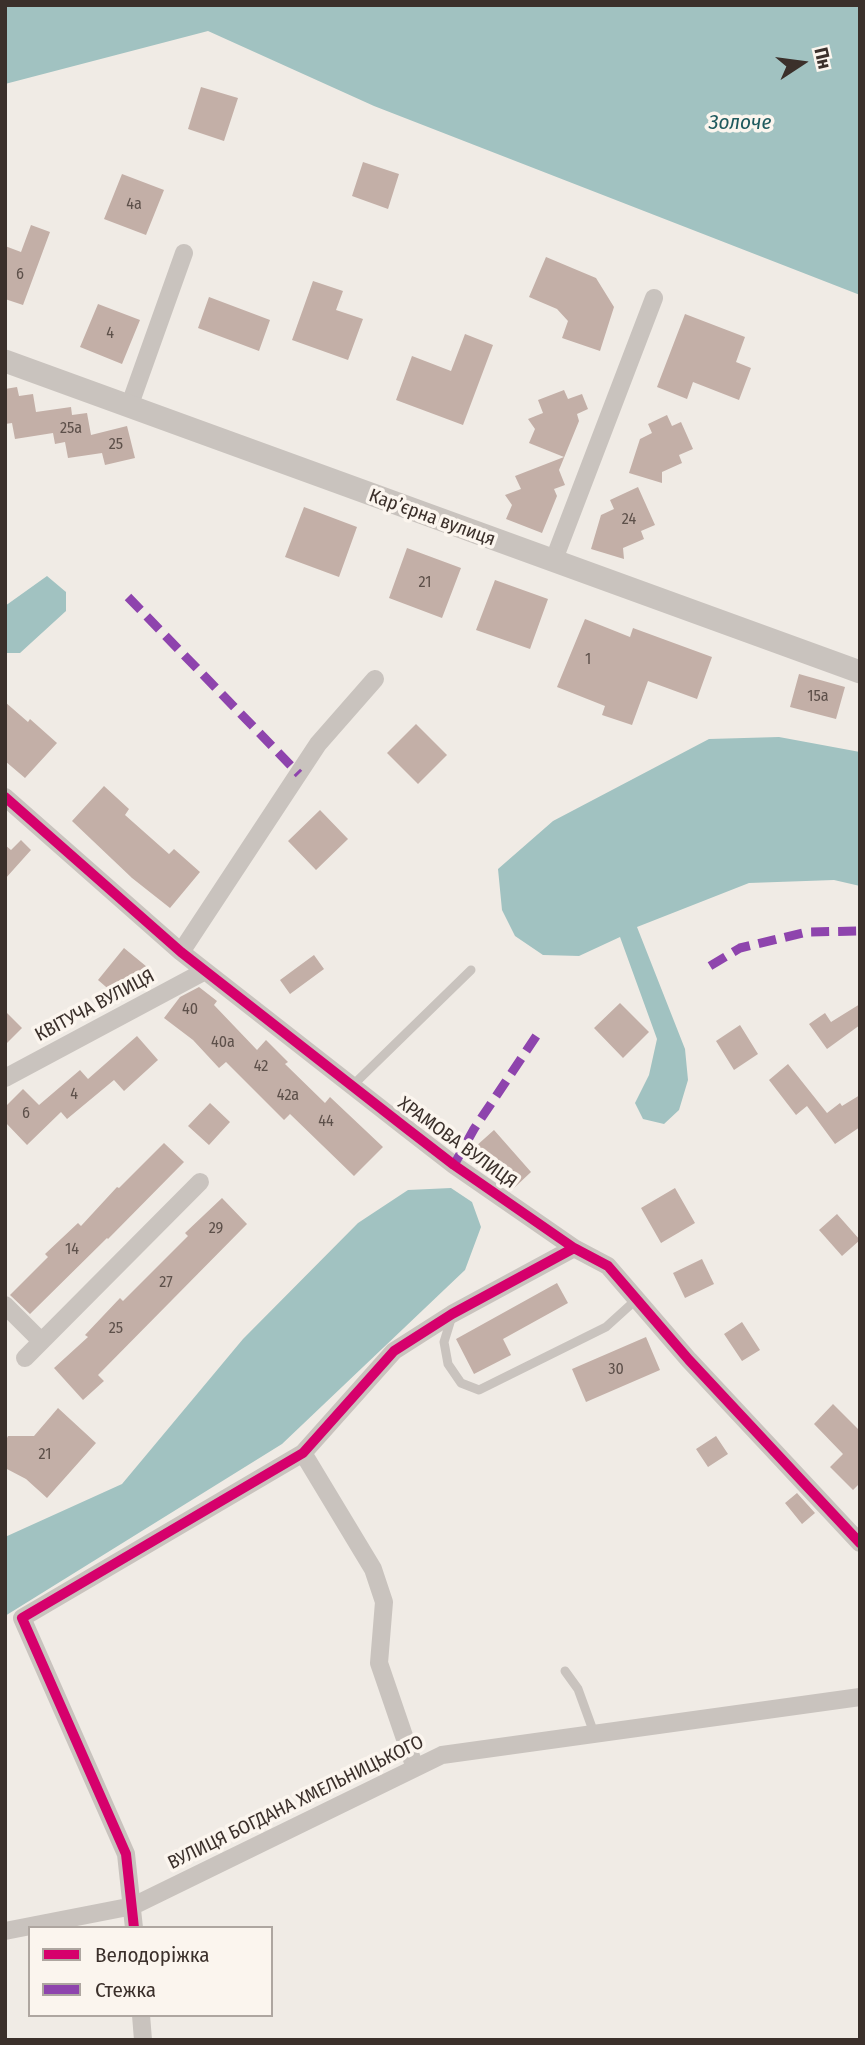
<!DOCTYPE html>
<meta charset="utf-8">
<style>
body{margin:0}
#map{position:relative;width:865px;height:2045px;overflow:hidden;background:#f0ebe5;font-family:"Fira Sans Condensed",sans-serif}
canvas{display:block}
.frame{position:absolute;inset:0;border:7px solid #3b302b;pointer-events:none}
.legend{position:absolute;left:28px;top:1926px;width:245px;height:91px;box-sizing:border-box;background:#fbf5ee;border:2px solid #aea6a0;margin:0;padding:9px 12px;list-style:none;font-size:21px;color:#3b302b}
.legend li{display:flex;align-items:center;gap:14px;height:35px}
.legend b{width:35px;border:2px solid #aea6a0}
.north{position:absolute;left:767px;top:28px;width:70px;height:70px;-webkit-text-stroke:5px #fbf5ee;paint-order:stroke;rotate:77deg;font-size:19px;font-weight:700;line-height:28px;text-align:center;color:#3b302b}
.north::after{content:'';display:block;margin:auto;width:24px;height:32px;background:#3b302b;clip-path:polygon(50% 0,100% 100%,50% 72%,0 100%)}
</style>
<div id="map">
<canvas width="865" height="2045"></canvas>
<div class="frame"></div>
<ul class="legend">
<li><b style="height:9px;background:#d6006c"></b>Велодоріжка</li>
<li><b style="height:9px;background:#8e44ad"></b>Стежка</li>
</ul>
<div class="north">Пн</div>
</div>
<script>
const context = document.querySelector('canvas').getContext('2d');
context.lineJoin = 'round';
function fillPath(path, color) {
  context.fillStyle = color;
  context.fill(path, 'evenodd');
}
function poly(rows) {
  const path = new Path2D();
  for (const r of rows) {
    path.moveTo(r[0], r[1]);
    for (let i = 2; i < r.length; i += 2) path.lineTo(r[i], r[i + 1]);
  }
  return path;
}
function trace(path, color, width, dash) {
  context.strokeStyle = color;
  context.lineWidth = width;
  context.lineCap = dash ? 'butt' : 'round';
  context.setLineDash(dash || []);
  context.stroke(path);
}
function write(font, color, halo, rows, align = 'center') {
  context.font = font + ' "Fira Sans Condensed",sans-serif';
  context.lineWidth = 7;
  context.setLineDash([]);
  context.textBaseline = 'middle';
  context.strokeStyle = halo;
  context.fillStyle = color;
  for (const [text, x, y, turn = 0] of rows) {
    context.save();
    context.translate(x, y);
    context.rotate((+turn || 0) * Math.PI / 180);
    context.textAlign = isNaN(turn) ? turn : align;
    if (halo) context.strokeText(text, 0, 0);
    context.fillText(text, 0, 0);
    context.restore();
  }
}
fillPath(poly([
 [5,5,860,5,860,295,374,106,208,31,5,84],
 [47,576,66,592,66,611,20,653,5,653,5,606],
 [779,737,860,752,860,886,834,880,749,883,637,927,685,1049,688,1080,679,1110,664,1124,643,1119,635,1103,649,1075,657,1039,620,937,579,956,543,955,515,936,502,910,498,869,553,821,709,739],
 [451,1188,472,1202,481,1227,465,1270,282,1444,5,1616,5,1537,122,1484,243,1339,358,1223,408,1190]
]), '#a1c2c1');
fillPath(poly([
 [201,87,238,98,224,141,188,129],
 [363,162,399,174,388,209,352,196],
 [122,174,164,190,146,235,104,219],
 [31,225,50,232,23,305,5,299,5,246,21,252],
 [546,257,596,278,614,307,600,351,562,338,568,321,557,309,529,297],
 [313,281,343,291,336,310,363,319,348,360,292,340],
 [209,297,270,320,259,351,198,328],
 [98,304,140,320,122,364,80,347],
 [685,314,745,337,736,362,751,368,739,400,693,382,687,399,657,387],
 [465,334,493,345,463,425,396,400,412,356,451,371],
 [17,387,19,396,33,394,36,412,71,407,72,415,87,413,91,435,127,426,135,458,105,465,102,453,68,458,65,442,55,444,53,433,15,439,12,423,5,424,5,389],
 [564,390,568,399,582,394,588,409,577,414,579,421,559,470,565,485,554,489,557,496,542,533,506,519,512,505,505,495,521,489,515,476,564,457,529,443,535,429,528,419,543,413,538,400],
 [667,415,672,426,681,422,693,449,679,455,682,463,662,472,662,483,629,473,640,439,652,433,648,424],
 [638,487,655,525,641,531,644,539,623,548,624,559,591,549,601,515,614,509,610,500],
 [304,507,357,527,339,577,285,557],
 [407,548,461,568,442,618,389,598],
 [495,580,548,599,530,649,476,630],
 [585,619,630,637,633,628,712,657,697,699,648,681,632,725,602,715,605,706,557,687],
 [799,674,845,687,836,719,790,707],
 [5,702,28,722,30,719,57,743,25,778,5,761],
 [416,724,447,755,418,784,387,753],
 [104,786,129,809,125,815,169,854,174,849,200,872,170,908,132,878,72,821],
 [320,810,348,839,316,870,288,841],
 [21,840,31,850,5,879,5,845,11,850],
 [124,948,147,967,120,999,98,980],
 [314,955,324,969,290,994,280,980],
 [199,987,217,1001,214,1005,257,1050,266,1040,288,1062,285,1064,325,1103,330,1097,383,1147,354,1176,290,1114,284,1120,226,1062,219,1068,193,1040,164,1018,180,997],
 [620,1003,649,1032,623,1058,594,1028],
 [860,1004,860,1025,827,1049,809,1024,825,1013,831,1022],
 [5,1011,22,1028,5,1045],
 [740,1025,758,1054,734,1070,716,1041],
 [137,1036,158,1060,124,1091,114,1080,67,1119,61,1112,27,1145,5,1122,5,1107,23,1089,39,1105,80,1070,88,1079],
 [788,1064,827,1113,840,1103,842,1106,860,1095,860,1127,835,1144,807,1106,796,1115,769,1080],
 [210,1103,230,1122,209,1145,188,1126],
 [494,1130,531,1172,513,1189,475,1147],
 [164,1143,184,1162,108,1239,107,1238,30,1314,10,1295,48,1257,45,1254,78,1223,81,1226,117,1187,119,1188],
 [675,1188,695,1223,661,1243,641,1208],
 [222,1198,247,1224,98,1375,104,1381,83,1400,54,1368,88,1337,85,1335,120,1298,123,1301,188,1236,185,1233],
 [837,1214,860,1240,842,1256,819,1230],
 [702,1259,714,1284,685,1298,673,1273],
 [557,1283,568,1303,503,1339,511,1355,474,1374,456,1339],
 [742,1322,760,1350,742,1361,724,1334],
 [646,1337,660,1370,586,1402,572,1369],
 [833,1404,860,1431,860,1483,853,1490,830,1467,843,1454,814,1424],
 [58,1408,96,1443,47,1498,26,1479,5,1468,5,1442,8,1436,34,1436],
 [716,1436,728,1454,708,1467,696,1449],
 [797,1493,815,1513,802,1524,785,1503]
]), '#c3afa7');
trace(poly([
 [352,1086,471,970],
 [452,1316,444,1342,448,1364,461,1383,479,1390,606,1327,638,1298],
 [565,1671,578,1689,594,1733]
]), '#c9c3be', 9);
trace(poly([
 [129,407,184,253],
 [553,562,654,298],
 [5,797,181,952,406,1128,454,1165,574,1248,608,1266,689,1360,860,1543],
 [181,952,318,744,375,679],
 [5,1078,205,971],
 [5,1305,41,1341],
 [25,1358,200,1182],
 [303,1453,373,1569,384,1602,379,1663,415,1768],
 [134,1928,126,1854,22,1618,303,1453,394,1351,452,1314,574,1248],
 [5,1931,133,1906,442,1755,860,1697],
 [141,2015,143,2040]
]), '#c9c3be', 18);
trace(poly([
 [5,361,860,672]
]), '#c9c3be', 23);
trace(poly([
 [128,597,299,774],
 [710,966,740,948,807,932,860,931],
 [454,1165,474,1129,537,1035]
]), '#8e44ad', 9, [18, 9]);
trace(poly([
 [5,797,181,952,406,1128,454,1165,574,1248,608,1266,689,1360,860,1543],
 [134,1928,126,1854,22,1618,303,1453,394,1351,452,1314,574,1248]
]), '#d6006c', 10);
write('16px', '#5d504a', null, [
 ["4а",134,205],
 ["6",20,275],
 ["4",110,334],
 ["25а",71,429],
 ["25",116,445],
 ["24",629,520],
 ["21",425,583],
 ["1",588,660],
 ["15а",818,697],
 ["40",190,1010],
 ["40а",223,1043],
 ["42",261,1067],
 ["4",74,1095],
 ["42а",288,1096],
 ["6",26,1114],
 ["44",326,1122],
 ["29",216,1229],
 ["14",72,1250],
 ["27",166,1283],
 ["25",116,1329],
 ["30",616,1370],
 ["21",45,1455]
]);
write('19px', '#3b302b', '#fbf5ee', [
 ["Карʼєрна вулиця",432,518,20],
 ["КВІТУЧА ВУЛИЦЯ",95,1006,-28],
 ["ХРАМОВА ВУЛИЦЯ",457,1143,36],
 ["ВУЛИЦЯ БОГДАНА ХМЕЛЬНИЦЬКОГО",296,1803,-26]
]);
write('italic 21px', '#1f5a5e', '#fbf5ee', [
 ["Золоче",740,123]
]);
</script>
